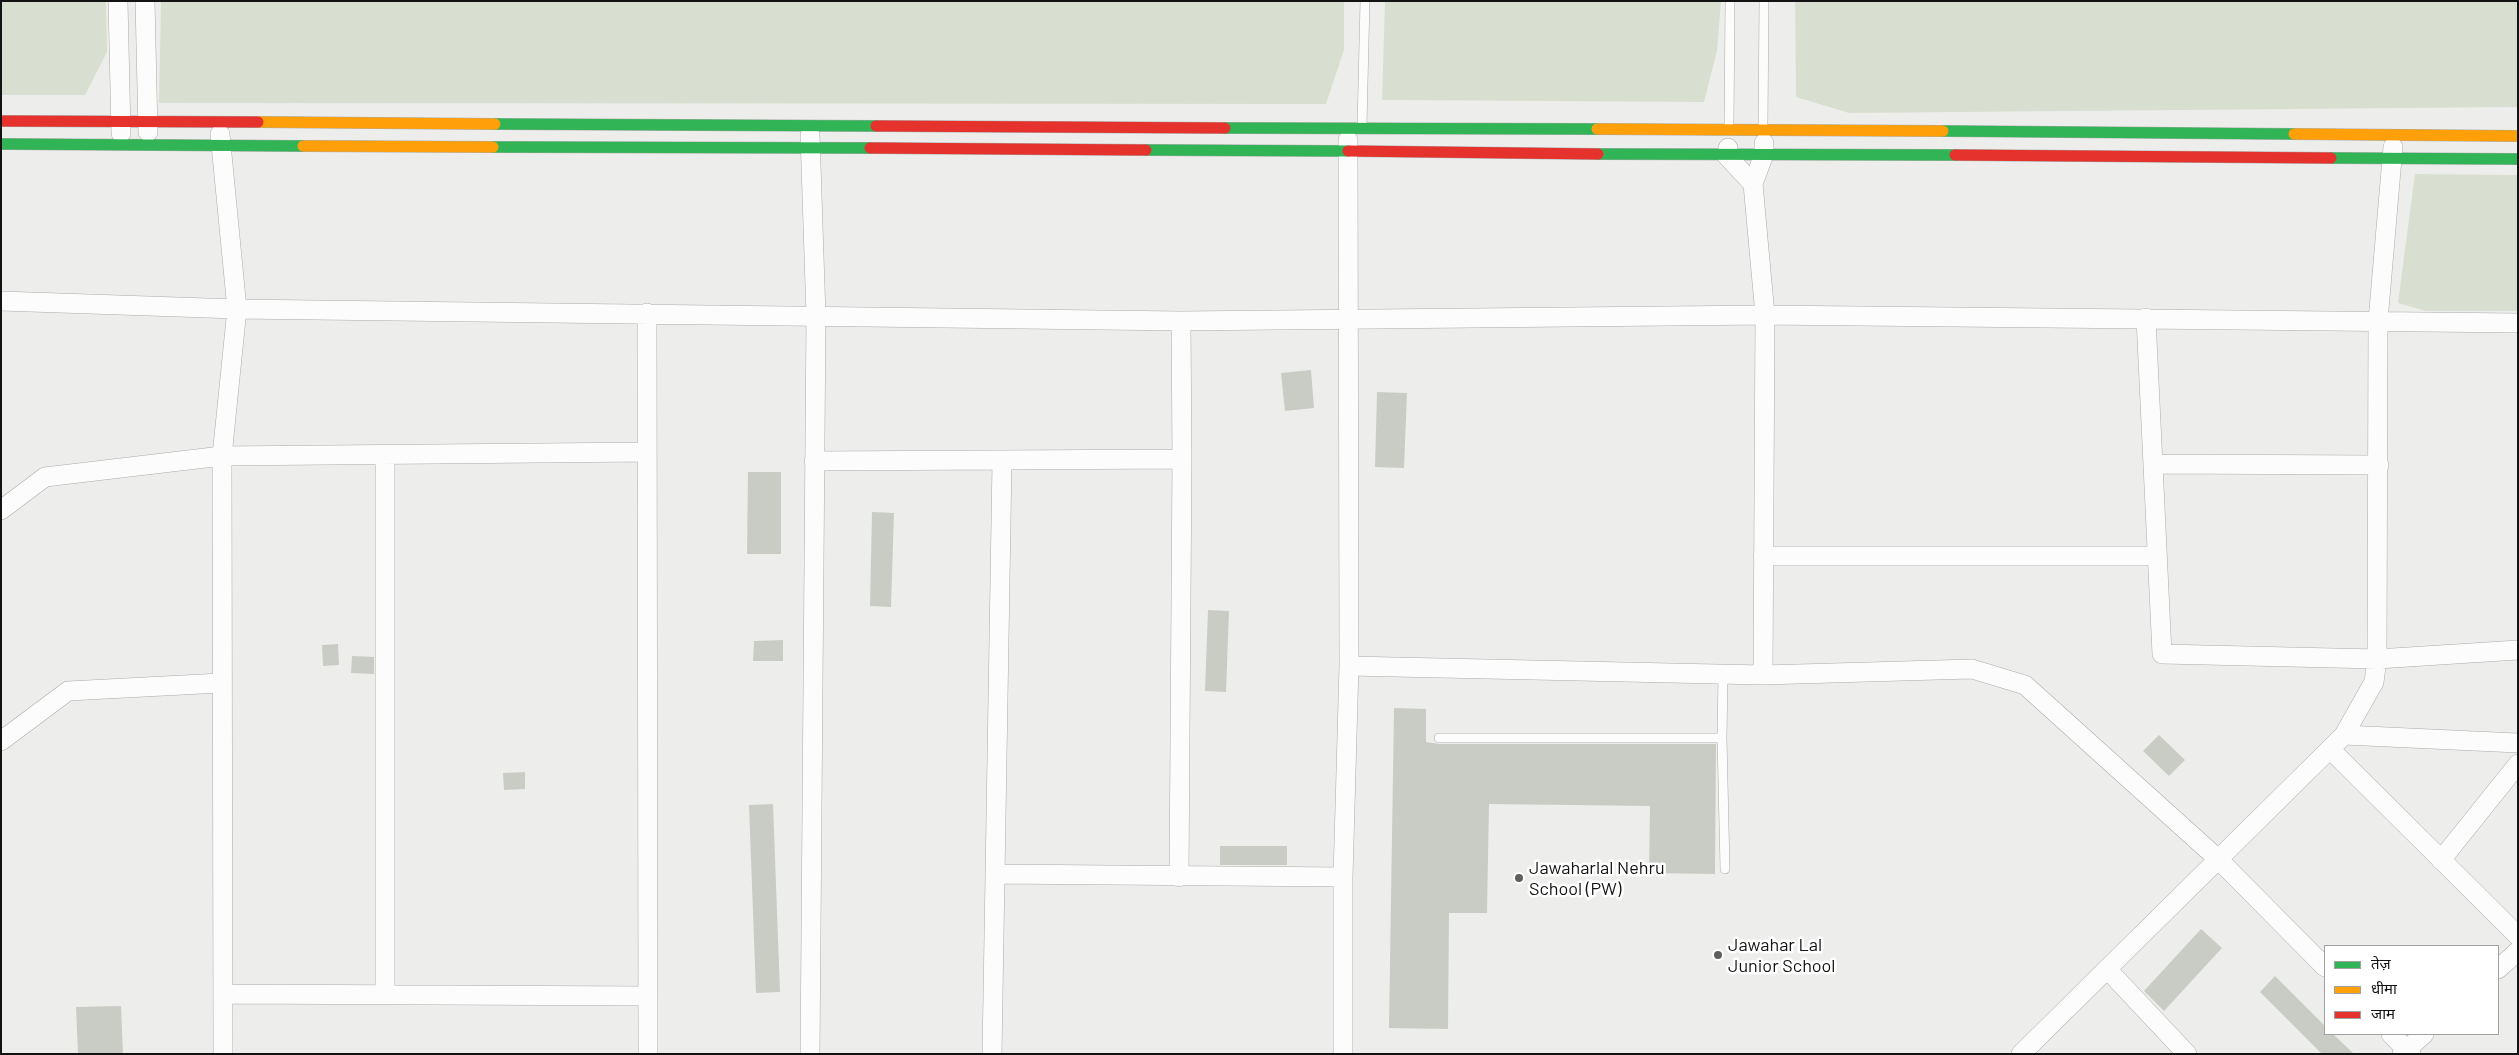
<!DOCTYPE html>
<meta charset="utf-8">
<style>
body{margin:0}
#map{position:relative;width:2519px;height:1055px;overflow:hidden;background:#edeeec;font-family:Barlow,"Noto Sans Devanagari",sans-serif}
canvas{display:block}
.frame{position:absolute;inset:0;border:2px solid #121312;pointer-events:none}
.legend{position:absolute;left:2324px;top:945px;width:175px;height:90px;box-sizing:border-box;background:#fff;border:1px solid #a0a1a0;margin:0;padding:6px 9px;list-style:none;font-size:15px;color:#121312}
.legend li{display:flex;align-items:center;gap:10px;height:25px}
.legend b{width:25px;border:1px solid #a0a1a0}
</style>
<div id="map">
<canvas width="2519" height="1055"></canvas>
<div class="frame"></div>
<ul class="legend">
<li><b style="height:6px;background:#30b455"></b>तेज़</li>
<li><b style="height:6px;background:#ff9f0a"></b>धीमा</li>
<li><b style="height:6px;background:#e5322d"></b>जाम</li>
</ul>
</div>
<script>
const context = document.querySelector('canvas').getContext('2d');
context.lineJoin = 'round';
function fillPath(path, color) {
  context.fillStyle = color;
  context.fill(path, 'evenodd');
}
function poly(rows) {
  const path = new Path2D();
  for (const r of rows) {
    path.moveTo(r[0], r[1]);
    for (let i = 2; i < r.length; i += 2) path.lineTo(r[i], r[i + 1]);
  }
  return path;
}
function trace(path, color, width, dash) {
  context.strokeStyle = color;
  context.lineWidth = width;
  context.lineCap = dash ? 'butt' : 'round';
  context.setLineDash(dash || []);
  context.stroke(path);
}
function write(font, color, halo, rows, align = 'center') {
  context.font = font + ' Barlow,sans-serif';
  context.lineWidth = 5;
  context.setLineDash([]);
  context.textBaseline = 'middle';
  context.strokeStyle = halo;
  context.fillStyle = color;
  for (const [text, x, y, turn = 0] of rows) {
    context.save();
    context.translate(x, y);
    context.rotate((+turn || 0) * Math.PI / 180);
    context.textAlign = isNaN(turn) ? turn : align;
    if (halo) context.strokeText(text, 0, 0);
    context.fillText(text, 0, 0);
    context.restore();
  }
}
fillPath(poly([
 [1,1,106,1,107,52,85,95,1,95],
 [161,1,1344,1,1344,50,1326,104,159,103],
 [1385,1,1721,1,1717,51,1704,102,1382,100],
 [1795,1,2518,1,2518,107,1849,113,1796,97],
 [2415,174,2518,175,2518,311,2426,311,2398,303]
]), '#d9dfd0');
fillPath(poly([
 [1311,370,1314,408,1285,411,1281,373],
 [1377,392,1407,393,1404,468,1375,467],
 [748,472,781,472,781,554,747,554],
 [872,512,894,513,891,607,870,606],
 [1208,610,1229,611,1226,692,1205,691],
 [783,640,783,661,753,661,754,641],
 [338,644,339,665,323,666,322,645],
 [352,656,374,657,374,674,351,673],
 [1394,708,1426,709,1426,742,1439,744,1716,744,1715,874,1649,873,1650,806,1489,804,1487,913,1449,913,1448,1029,1389,1028],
 [2159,735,2185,760,2169,776,2143,751],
 [525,772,525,789,504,790,503,773],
 [773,804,780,992,756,993,749,805],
 [1220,846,1287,846,1287,865,1220,865],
 [2201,929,2222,948,2164,1011,2144,991],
 [2275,976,2325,1026,2325,1034,2333,1034,2354,1054,2322,1054,2260,992],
 [121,1006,123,1054,78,1054,76,1007]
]), '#c9ccc4');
const lane = poly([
 [1362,126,1365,1],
 [1729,126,1730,1],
 [1763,126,1764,1],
 [1439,738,1722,738,1723,674],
 [1722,738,1725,869]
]);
const street = poly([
 [118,1,121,133],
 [145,1,148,132],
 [220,134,237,309,222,456,223,1054],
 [1728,148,1727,156,1753,184],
 [1,301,237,309,1181,321,1765,315,2518,323],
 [647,313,648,1054],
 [2146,318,2162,654,2377,659,2518,650],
 [814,461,1182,459],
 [2153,464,2379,465],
 [1,510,45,477,222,456,646,452],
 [1763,556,2157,556],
 [1349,666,1763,675,1972,669,2025,685,2218,859,2325,967],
 [1763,675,1765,315,1753,184,1764,154,1764,143],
 [2344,735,2518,743],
 [1,741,68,691,221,683],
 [2330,749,2518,936],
 [2441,860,2518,764],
 [995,874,1343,877],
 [1179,877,1182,459,1181,321],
 [2107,969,2187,1054],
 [2498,969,2518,951],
 [223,994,648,996],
 [385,995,385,455],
 [2391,1034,2411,1054],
 [810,1054,816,316,810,135],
 [992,1054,1002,462],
 [1343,1054,1343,877,1349,666,1348,140],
 [2021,1054,2344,735,2374,682,2377,659,2378,321,2393,147],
 [2402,1054,2424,1034]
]);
const fast = poly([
 [495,124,876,126],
 [1225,128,1597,129],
 [1943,131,2294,134],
 [1,144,303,146],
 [493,147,870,148],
 [1146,150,1348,151],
 [1598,154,1955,155],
 [2331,158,2518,159]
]);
const slow = poly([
 [258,122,495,124],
 [1597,129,1943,131],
 [2294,134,2518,136],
 [303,146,493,147]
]);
const jam = poly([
 [1,121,258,122],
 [876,126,1225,128],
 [870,148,1146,150],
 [1348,151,1598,154],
 [1955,155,2331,158]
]);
trace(lane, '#aaaba9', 10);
trace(street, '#aaaba9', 20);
trace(fast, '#aaaba9', 12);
trace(slow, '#aaaba9', 12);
trace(jam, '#aaaba9', 12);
trace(lane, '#fcfcfc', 9);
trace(street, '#fcfcfc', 19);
trace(fast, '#30b455', 11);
trace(slow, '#ff9f0a', 11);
trace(jam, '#e5322d', 11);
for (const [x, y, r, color] of [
 [1519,878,5,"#5f605e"],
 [1718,955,5,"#5f605e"]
]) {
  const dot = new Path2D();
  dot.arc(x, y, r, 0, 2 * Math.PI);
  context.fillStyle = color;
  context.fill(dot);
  trace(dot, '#fff', 2);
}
write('18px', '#121312', '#fff', [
 ["Jawaharlal Nehru",1529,868],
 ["School (PW)",1529,889],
 ["Jawahar Lal",1728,945],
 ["Junior School",1728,966]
], 'left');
</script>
